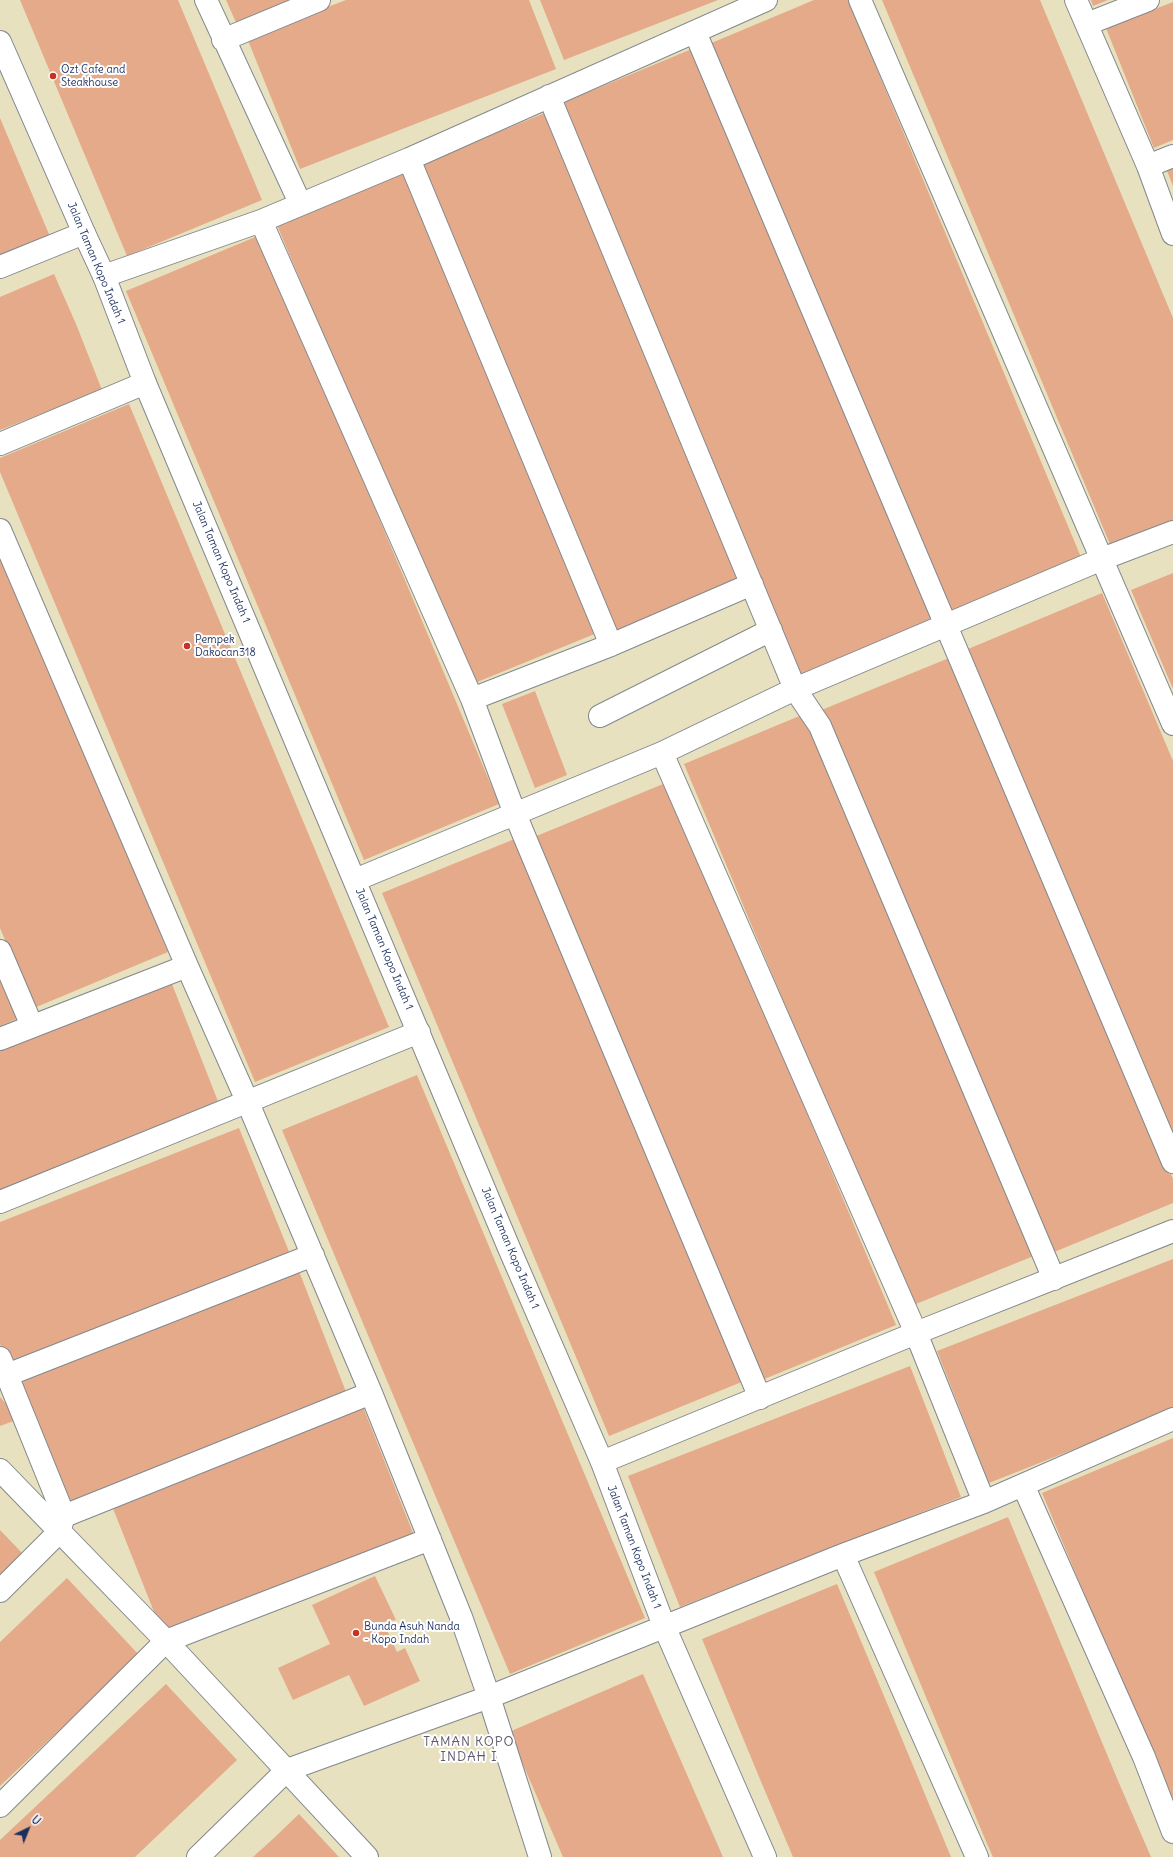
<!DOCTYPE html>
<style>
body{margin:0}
#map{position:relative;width:1173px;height:1857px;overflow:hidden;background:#e8e1bf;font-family:Delius,sans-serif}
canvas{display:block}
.north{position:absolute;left:8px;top:1809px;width:40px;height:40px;-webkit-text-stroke:3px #fff;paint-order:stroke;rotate:43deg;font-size:11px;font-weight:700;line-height:16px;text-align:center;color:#1b2f5e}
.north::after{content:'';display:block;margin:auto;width:14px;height:18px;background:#1b2f5e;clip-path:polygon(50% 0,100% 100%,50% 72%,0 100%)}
</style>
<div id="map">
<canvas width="1173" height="1857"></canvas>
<div class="north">U</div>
</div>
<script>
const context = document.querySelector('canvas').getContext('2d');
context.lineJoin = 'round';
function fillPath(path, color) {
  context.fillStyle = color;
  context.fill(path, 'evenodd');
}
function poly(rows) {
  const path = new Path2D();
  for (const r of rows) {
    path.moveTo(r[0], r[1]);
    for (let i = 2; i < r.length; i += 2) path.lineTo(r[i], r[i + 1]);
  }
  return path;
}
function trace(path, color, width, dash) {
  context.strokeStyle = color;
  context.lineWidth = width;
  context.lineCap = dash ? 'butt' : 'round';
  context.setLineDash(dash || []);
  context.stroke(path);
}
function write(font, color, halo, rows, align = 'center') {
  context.font = font + ' Delius,sans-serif';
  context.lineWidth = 4;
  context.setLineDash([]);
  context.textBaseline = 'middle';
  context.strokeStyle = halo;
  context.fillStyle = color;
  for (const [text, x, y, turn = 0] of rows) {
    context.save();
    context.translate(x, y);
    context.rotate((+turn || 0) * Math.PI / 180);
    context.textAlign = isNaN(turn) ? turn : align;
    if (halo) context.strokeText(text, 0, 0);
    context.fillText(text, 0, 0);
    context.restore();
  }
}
fillPath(poly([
 [20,0,178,0,262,200,127,256],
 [226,0,303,0,238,27],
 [346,0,529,0,556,69,300,169,247,38],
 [540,0,718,0,564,60],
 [814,0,848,0,1083,562,949,618,709,44],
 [882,0,1040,0,1173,318,1173,524,1112,549],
 [1091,0,1108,0,1093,6],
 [1173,2,1173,140,1154,148,1106,28],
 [694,48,936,626,801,682,560,104],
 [547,112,743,581,618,632,421,164],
 [0,118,51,239,0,260],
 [1173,165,1173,186,1166,168],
 [405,173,597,633,470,685,277,225],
 [260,235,499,804,364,860,126,291],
 [54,274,76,324,102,390,0,430,0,297],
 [129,404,389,1027,255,1082,0,472,0,458],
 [0,550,168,952,34,1008,0,928],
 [1173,573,1173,689,1131,590],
 [1102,593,1173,761,1173,1138,968,649],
 [954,656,1173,1179,1173,1203,1047,1255,819,711],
 [535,691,567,775,535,788,502,704],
 [809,712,1036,1255,911,1306,684,764],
 [668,782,896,1325,762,1380,534,837],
 [517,838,744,1381,609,1436,382,893],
 [0,974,19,1018,0,1026],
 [172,984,221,1109,0,1196,0,1051],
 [417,1075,645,1618,510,1674,282,1130],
 [239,1128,292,1259,10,1369,0,1344,0,1222],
 [1173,1259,1173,1410,989,1483,937,1351],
 [297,1266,348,1397,67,1507,15,1376],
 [910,1366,961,1497,680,1607,628,1476],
 [0,1397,19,1419,0,1426],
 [363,1407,415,1538,164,1637,112,1506],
 [1173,1438,1173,1806,1042,1493],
 [1008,1517,1119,1783,1151,1857,993,1857,985,1839,874,1572],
 [0,1530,24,1555,0,1577],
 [375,1576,396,1620,383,1622,397,1652,405,1648,420,1681,364,1706,349,1675,293,1700,278,1668,330,1644,312,1605],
 [67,1578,139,1655,0,1786,0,1642],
 [837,1584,897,1727,951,1857,793,1857,762,1784,702,1639],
 [643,1674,723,1857,563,1857,509,1732],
 [166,1684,237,1760,135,1857,0,1857,0,1840],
 [299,1814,339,1857,253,1857,274,1838]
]), '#e4aa89');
const minor = poly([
 [206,0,300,203],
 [860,0,1173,724],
 [1076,0,1148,166,1173,234],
 [1087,24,1148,0],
 [695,32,1173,1162],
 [223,40,319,0],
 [549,96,795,689,820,726,1054,1279],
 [409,159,611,645],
 [1148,166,1173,156],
 [261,221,472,699,515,814,760,1398],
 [0,267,84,233],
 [104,276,261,221,409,159,766,0],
 [0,444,145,383],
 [0,530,187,966,248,1103,371,1393,461,1617,489,1697,540,1857],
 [472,699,611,645,752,584],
 [600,716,771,630],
 [662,753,916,1333,984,1502],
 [355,880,662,753,795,689,1102,559,1173,532],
 [0,951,32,1026],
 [0,1039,187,966],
 [0,1202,419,1032],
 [0,1358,64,1516,59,1532,0,1591],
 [7,1375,313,1255],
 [602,1462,916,1333,1173,1231],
 [0,1470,166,1641,367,1857],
 [1023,1485,1144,1757,1173,1832],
 [64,1516,371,1393],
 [843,1555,977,1857],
 [0,1806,166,1641,430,1539],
 [198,1857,287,1770,489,1697,843,1555,984,1502,1173,1419]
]);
const major = poly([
 [0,42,84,233,104,276,145,383,509,1248,602,1462,664,1626,765,1857]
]);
trace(minor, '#82888e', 24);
trace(major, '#82888e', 24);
trace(minor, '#fff', 22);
trace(major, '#fff', 22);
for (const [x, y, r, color] of [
 [53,76,4,"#c8321e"],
 [187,646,4,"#c8321e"],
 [356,1633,4,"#c8321e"]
]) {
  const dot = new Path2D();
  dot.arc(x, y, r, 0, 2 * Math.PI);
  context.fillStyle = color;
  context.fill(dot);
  trace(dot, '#fff', 1.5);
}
write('11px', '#1b2f5e', '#fff', [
 ["Ozt Cafe and",61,70],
 ["Steakhouse",61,83],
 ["Pempek",195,640],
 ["Dakocan318",195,653],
 ["Bunda Asuh Nanda",364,1627],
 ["- Kopo Indah",364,1640]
], 'left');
write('11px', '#1b2f5e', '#fff', [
 ["Jalan Taman Kopo Indah 1",96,263,67],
 ["Jalan Taman Kopo Indah 1",221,562,67],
 ["Jalan Taman Kopo Indah 1",384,949,67],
 ["Jalan Taman Kopo Indah 1",510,1248,67],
 ["Jalan Taman Kopo Indah 1",634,1547,69]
]);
context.letterSpacing = '1px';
write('13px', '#615a6d', '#fff', [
 ["TAMAN KOPO",469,1742],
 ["INDAH I",469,1757]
]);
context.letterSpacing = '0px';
</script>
